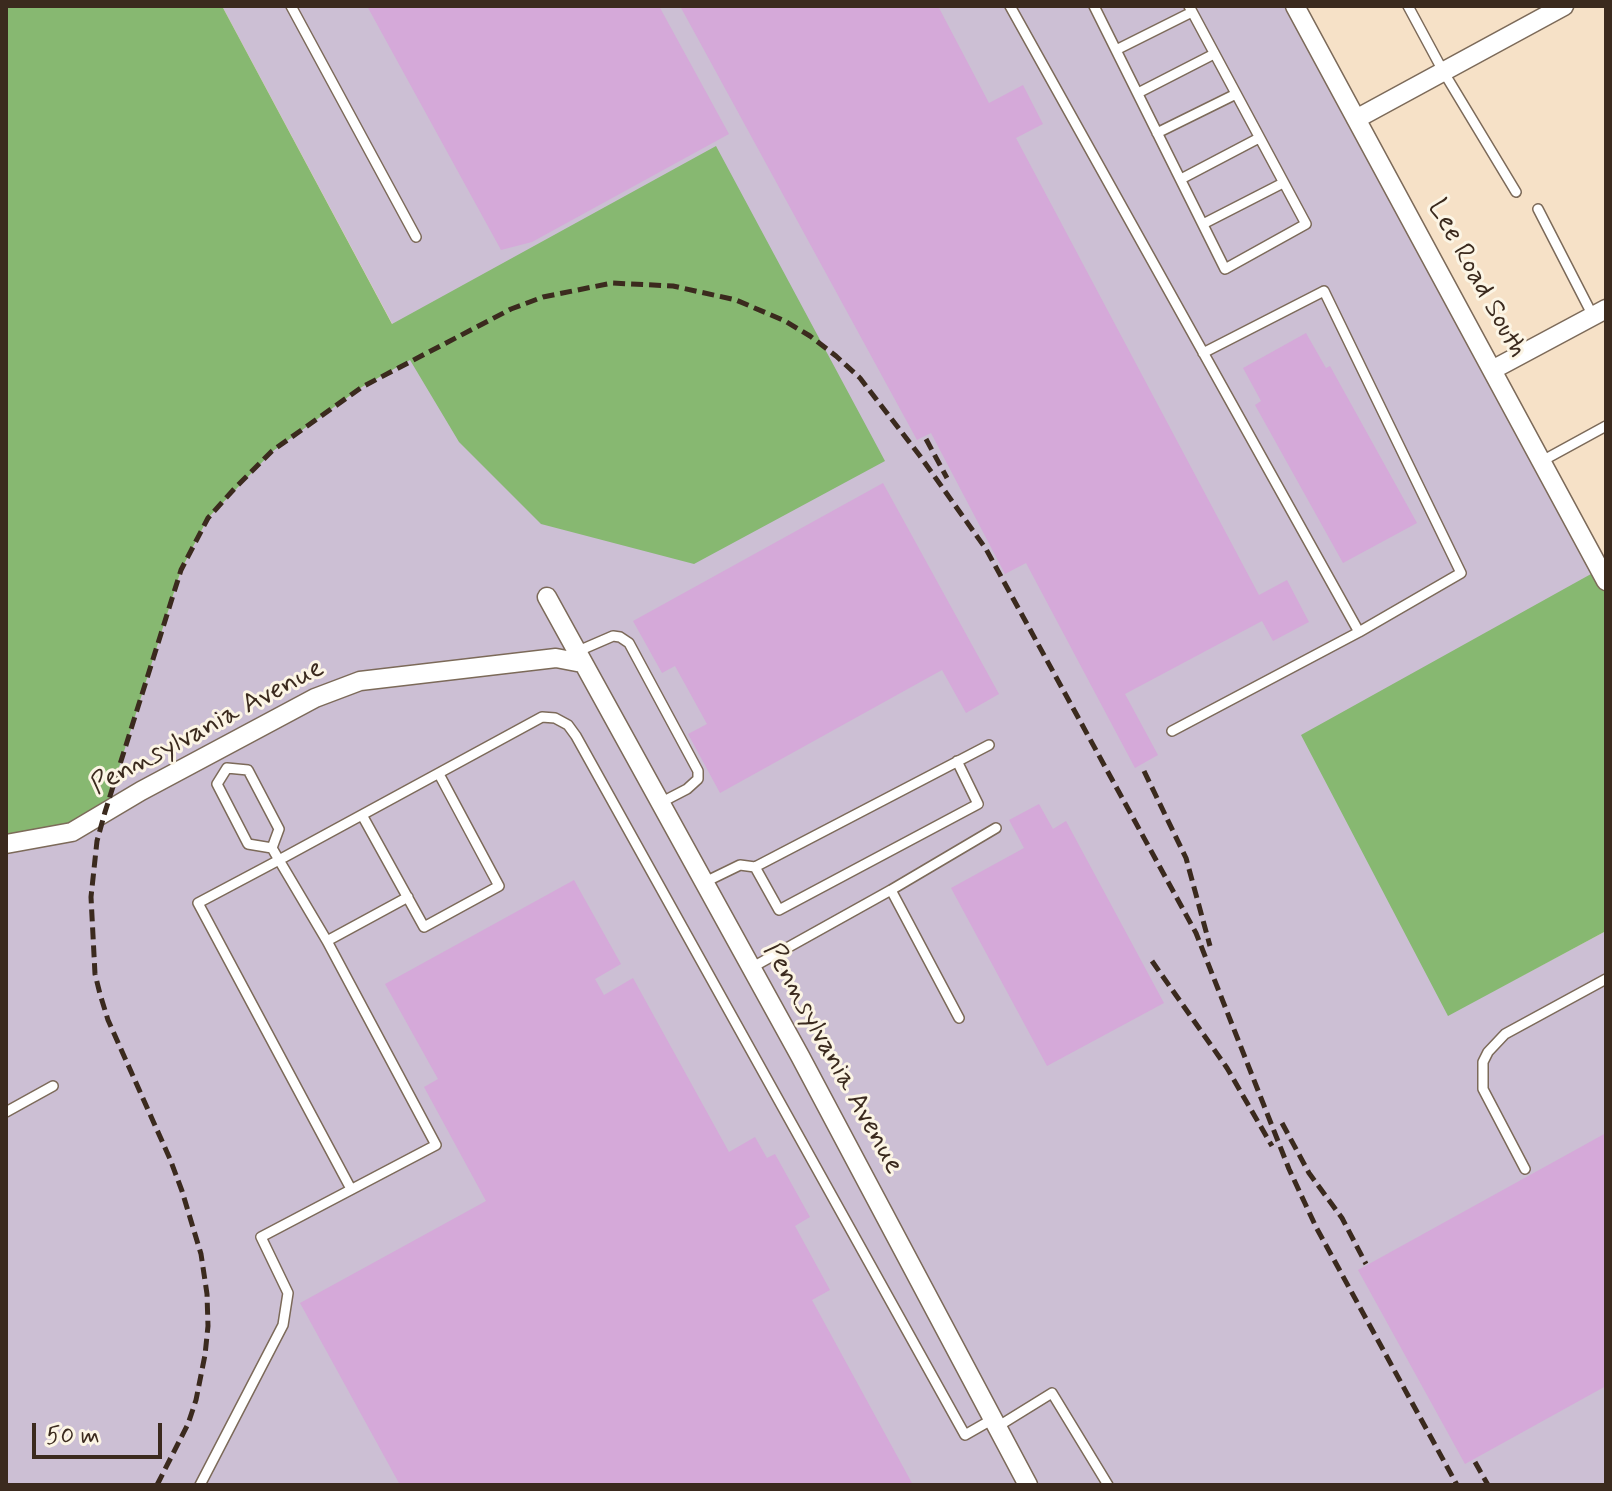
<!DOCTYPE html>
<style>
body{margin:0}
#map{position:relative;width:1612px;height:1491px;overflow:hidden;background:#f6e1c7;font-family:Mynerve,sans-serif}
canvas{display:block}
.frame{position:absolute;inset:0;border:8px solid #3b2a1e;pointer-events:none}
.scale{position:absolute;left:32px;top:1423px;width:130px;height:36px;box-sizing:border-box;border:4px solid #3b2a1e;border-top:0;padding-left:10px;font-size:24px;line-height:28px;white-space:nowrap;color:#3b2a1e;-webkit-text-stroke:6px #fcf5e5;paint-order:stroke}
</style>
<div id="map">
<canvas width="1612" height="1491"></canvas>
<div class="frame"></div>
<div class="scale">50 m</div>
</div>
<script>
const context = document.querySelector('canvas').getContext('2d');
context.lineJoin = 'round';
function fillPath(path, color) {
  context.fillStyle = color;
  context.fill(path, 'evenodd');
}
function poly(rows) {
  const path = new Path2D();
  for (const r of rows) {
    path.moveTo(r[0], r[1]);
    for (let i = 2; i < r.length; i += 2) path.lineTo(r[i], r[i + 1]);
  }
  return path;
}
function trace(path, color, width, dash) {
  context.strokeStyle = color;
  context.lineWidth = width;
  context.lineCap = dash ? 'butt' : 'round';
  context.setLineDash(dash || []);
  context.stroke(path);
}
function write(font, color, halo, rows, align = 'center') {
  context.font = font + ' Mynerve,sans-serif';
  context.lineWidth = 6;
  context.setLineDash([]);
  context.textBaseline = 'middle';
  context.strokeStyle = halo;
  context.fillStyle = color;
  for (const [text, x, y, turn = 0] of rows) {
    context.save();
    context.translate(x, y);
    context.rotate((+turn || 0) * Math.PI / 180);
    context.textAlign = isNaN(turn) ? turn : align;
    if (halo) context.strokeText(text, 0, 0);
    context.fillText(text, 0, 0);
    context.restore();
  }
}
fillPath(poly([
 [222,6,1295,6,1600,569,1448,1015,1606,931,1606,1485,6,1485,6,844,121,759,181,570,208,518,272,451,362,387,411,359]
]), '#ccbfd4');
fillPath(poly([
 [6,6,222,6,392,324,716,146,885,461,694,564,541,524,459,442,410,360,362,387,273,451,208,518,181,570,105,812,6,844],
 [1600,569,1606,581,1606,931,1448,1016,1301,735]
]), '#87b871');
fillPath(poly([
 [367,6,659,6,729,134,532,242,501,250],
 [680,6,938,6,989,103,1023,85,1043,124,1016,138,1259,595,1287,580,1309,622,1273,641,1262,621,1125,694,1158,755,1135,768,1026,563,1005,574,931,433,917,440],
 [1306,333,1326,368,1330,366,1417,523,1343,563,1255,405,1261,401,1243,368],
 [883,483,999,694,966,713,942,670,720,793,688,734,707,724,675,666,662,673,633,621],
 [1039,804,1053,829,1066,821,1164,1003,1047,1066,951,888,1024,848,1009,820],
 [574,880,621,964,595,979,604,995,633,978,729,1152,755,1137,767,1158,775,1154,810,1217,795,1226,830,1290,812,1300,913,1485,400,1485,300,1303,486,1201,424,1087,438,1079,385,984],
 [1606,1133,1606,1386,1465,1464,1358,1270]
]), '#d5a9d9');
const service = poly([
 [291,6,416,237],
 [1010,6,1359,632],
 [1094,6,1225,269,1306,224,1189,6],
 [1408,6,1443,71,1516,192],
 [1116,50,1192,12],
 [1138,93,1214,54],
 [1157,133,1236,94],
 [1181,179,1259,138],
 [1538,209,1593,316],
 [1203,224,1283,183],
 [1542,461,1606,426],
 [576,652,613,636,620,637,629,643,698,771,698,779,687,789,660,803],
 [1172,731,1359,632,1461,573,1324,291,1203,353],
 [227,768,217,784,248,844,272,848,279,860,198,903,351,1189],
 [227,768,248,770,279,829,272,848],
 [362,815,424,927,499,886,439,774],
 [755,867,779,910,978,804,957,761],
 [703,883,740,865,755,867,989,745],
 [891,890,996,828],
 [327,941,408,897],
 [751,968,891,890,959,1018],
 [6,1112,53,1086],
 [1525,1169,1483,1089,1483,1062,1488,1052,1505,1034,1606,979],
 [997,1427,1052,1393,1108,1485],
 [200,1485,283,1325,288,1293,261,1237,436,1145,327,941,279,860,542,717,555,718,568,725,576,736,965,1435,993,1419]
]);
const minor = poly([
 [1295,6,1606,581],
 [1356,119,1564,6],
 [1494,369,1606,309],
 [547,597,800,1056,1028,1485],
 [6,844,72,832,141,791,315,698,360,681,556,658,582,663]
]);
trace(service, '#7c6a59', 12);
trace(minor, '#7c6a59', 21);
trace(service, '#fff', 9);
trace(minor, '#fff', 18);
trace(poly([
 [926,439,947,478],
 [1144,771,1186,858,1210,946],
 [1152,961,1227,1068,1272,1146],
 [1282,1123,1309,1173,1342,1218,1366,1264],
 [1475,1462,1488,1485],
 [157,1485,188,1424,196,1400,205,1355,208,1326,207,1294,201,1254,182,1191,170,1159,108,1020,100,994,95,974,91,897,97,841,105,812,181,570,208,518,235,488,272,451,362,387,511,309,543,297,612,283,673,286,736,300,785,321,810,336,836,356,860,378,920,456,986,549,1196,933,1289,1169,1316,1227,1457,1485]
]), '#3b2a1e', 5, [12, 6]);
write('28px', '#3b2a1e', '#fcf5e5', [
 ["Lee Road South",1476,279,61],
 ["Pennsylvania Avenue",208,728,-28],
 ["Pennsylvania Avenue",832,1059,61]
]);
</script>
